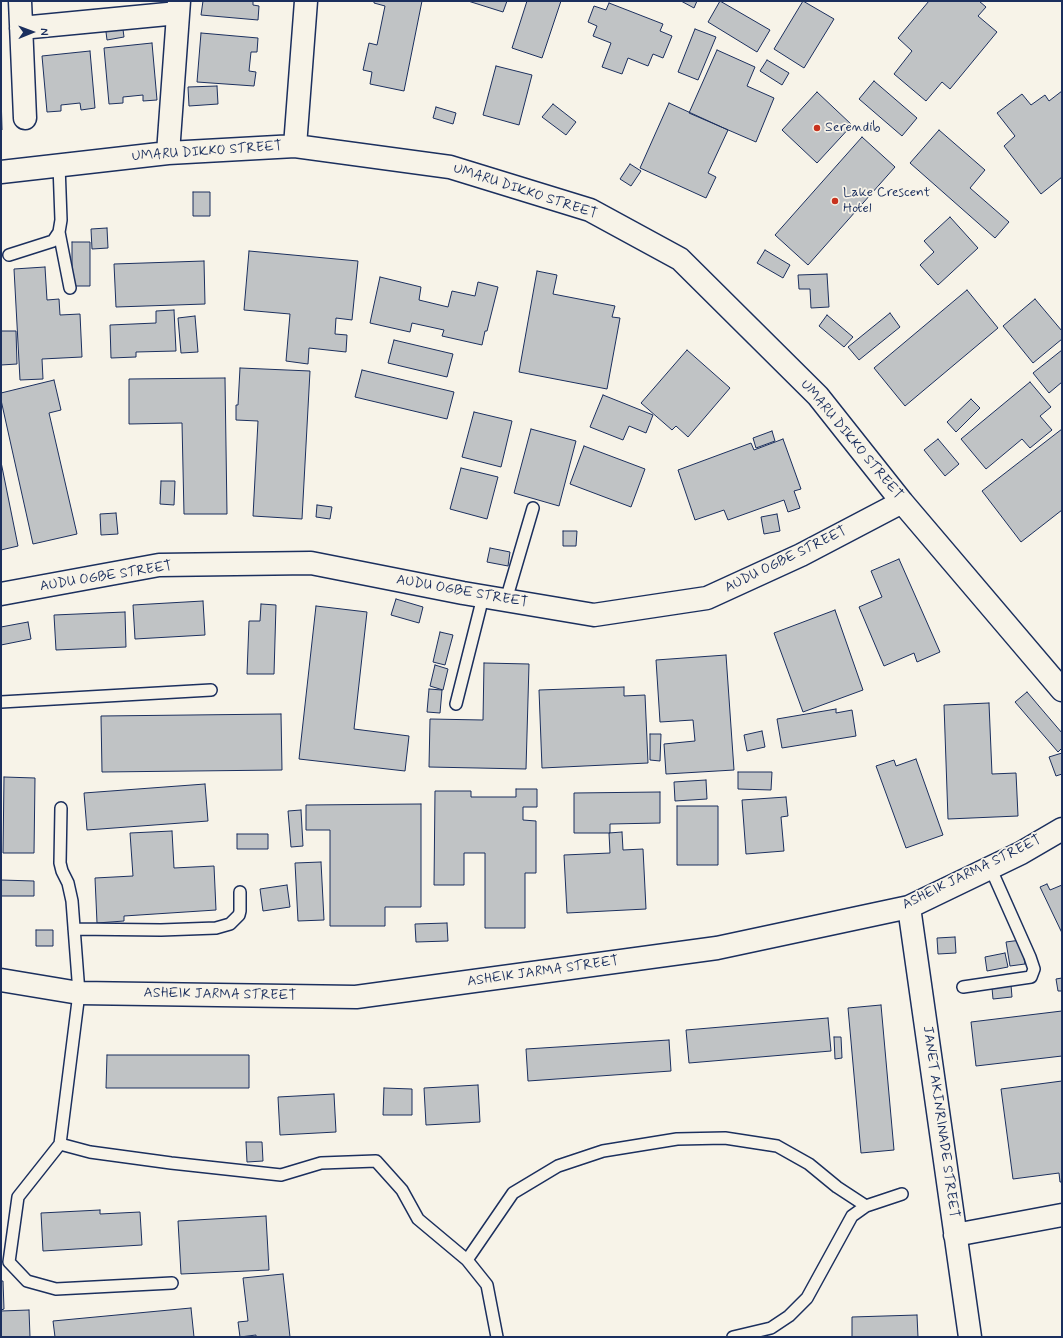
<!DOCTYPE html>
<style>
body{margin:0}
#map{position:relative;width:1063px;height:1338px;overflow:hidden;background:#f7f3e8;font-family:Mynerve,sans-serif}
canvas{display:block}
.frame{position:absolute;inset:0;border:2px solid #1b2f5e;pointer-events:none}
.north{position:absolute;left:12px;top:12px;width:40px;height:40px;-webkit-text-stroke:3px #f7f3e8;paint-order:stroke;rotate:89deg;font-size:11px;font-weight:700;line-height:16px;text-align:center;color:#1b2f5e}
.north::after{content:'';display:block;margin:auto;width:14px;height:18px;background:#1b2f5e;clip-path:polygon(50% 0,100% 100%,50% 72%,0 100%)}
</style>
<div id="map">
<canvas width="1063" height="1338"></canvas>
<div class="frame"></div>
<div class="north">N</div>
</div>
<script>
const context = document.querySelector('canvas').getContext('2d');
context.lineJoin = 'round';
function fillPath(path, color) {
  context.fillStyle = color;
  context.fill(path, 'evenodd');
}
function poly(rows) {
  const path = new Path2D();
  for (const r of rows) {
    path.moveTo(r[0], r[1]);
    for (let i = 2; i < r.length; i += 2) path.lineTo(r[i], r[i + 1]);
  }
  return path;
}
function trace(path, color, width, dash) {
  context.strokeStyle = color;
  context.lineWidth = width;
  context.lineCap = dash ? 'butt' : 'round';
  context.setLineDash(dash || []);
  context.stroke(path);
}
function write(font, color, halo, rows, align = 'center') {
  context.font = font + ' Mynerve,sans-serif';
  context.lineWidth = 3.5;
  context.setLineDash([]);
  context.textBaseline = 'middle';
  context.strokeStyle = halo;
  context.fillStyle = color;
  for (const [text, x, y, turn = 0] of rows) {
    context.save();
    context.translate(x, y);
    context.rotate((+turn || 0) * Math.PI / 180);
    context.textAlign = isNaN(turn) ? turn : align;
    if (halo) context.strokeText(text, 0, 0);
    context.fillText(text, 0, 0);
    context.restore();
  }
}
const building = poly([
 [203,1,253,1,253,5,259,6,258,20,201,15,203,1],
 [374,1,422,1,404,91,370,84,372,72,363,70,369,43,377,45,385,6,374,3,374,1],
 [468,1,507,1,503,12,468,1],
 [527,1,561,1,542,58,512,48,527,1],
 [681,1,697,1,694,8,681,1],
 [720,1,770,30,757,52,708,22,720,1],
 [803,1,834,19,804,68,774,49,803,1],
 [929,1,979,1,986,7,978,16,997,32,950,89,942,82,926,101,894,74,912,51,898,38,929,1],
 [609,3,663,24,660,31,672,36,663,58,653,54,648,66,628,58,622,74,602,67,611,43,593,36,597,26,588,22,594,6,606,10,609,3],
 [122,22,124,37,107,40,105,24,122,22],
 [695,29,716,37,698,80,678,72,695,29],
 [201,33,258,38,257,52,251,52,249,71,256,72,254,86,197,82,201,33],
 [152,43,157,100,143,101,143,95,123,97,123,103,109,104,104,48,152,43],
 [717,50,755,67,747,86,774,98,756,142,689,113,717,50],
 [90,51,95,108,81,110,80,103,61,105,61,111,47,112,42,56,90,51],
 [767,60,789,73,782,85,760,71,767,60],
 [496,66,532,75,519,125,483,115,496,66],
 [874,81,917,118,902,136,859,99,874,81],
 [217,86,218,104,189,106,188,87,217,86],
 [1062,91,1062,177,1041,194,1004,146,1015,136,997,113,1022,94,1031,105,1045,95,1049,101,1062,91],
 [817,92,852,125,817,163,782,130,817,92],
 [1,93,2,130,1,130,1,93],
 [669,103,728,130,708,173,716,177,706,198,640,168,669,103],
 [553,104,576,122,566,135,542,117,553,104],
 [436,107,456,113,453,124,433,118,436,107],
 [939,130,985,170,970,188,1009,222,995,238,910,163,939,130],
 [862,137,895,167,808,265,775,235,862,137],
 [630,164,641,171,631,186,620,179,630,164],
 [193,192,210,192,210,216,193,216,193,192],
 [950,217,978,248,938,285,920,265,934,252,924,241,950,217],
 [107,228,108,248,92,249,91,229,107,228],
 [72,242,90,242,90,286,72,286,72,242],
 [765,250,790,265,783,278,757,263,765,250],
 [249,251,358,261,352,320,336,318,335,334,347,335,346,352,309,348,308,364,286,361,290,314,244,310,249,251],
 [204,261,205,304,116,307,114,264,204,261],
 [45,267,47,300,59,299,60,315,80,314,82,357,42,359,43,379,20,380,14,269,45,267],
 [537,271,557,275,553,294,615,306,612,317,620,318,607,389,519,372,537,271],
 [827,274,829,307,811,308,810,289,799,289,798,275,827,274],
 [380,277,421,287,419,300,448,307,452,291,475,296,478,282,498,287,487,331,485,331,482,345,442,336,444,330,412,323,410,332,370,323,380,277],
 [967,290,998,328,905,406,874,368,967,290],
 [1035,299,1062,331,1062,339,1033,363,1003,326,1035,299],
 [174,310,176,351,136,352,136,357,111,358,110,325,156,323,156,311,174,310],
 [890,313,900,327,859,360,848,347,890,313],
 [827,315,853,337,844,347,819,326,827,315],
 [195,316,198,352,181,353,178,318,195,316],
 [1,331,16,331,17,364,1,365,1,331],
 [394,340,453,354,447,377,388,363,394,340],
 [687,350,730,388,688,437,676,426,672,430,641,403,687,350],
 [1062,350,1062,382,1049,393,1033,373,1062,350],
 [240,368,310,371,302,519,253,516,258,421,236,420,236,405,238,405,240,368],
 [362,370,454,392,447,419,355,397,362,370],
 [225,378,227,514,184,514,182,423,129,424,129,379,225,378],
 [54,380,61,410,49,413,77,534,33,544,1,400,1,393,54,380],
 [1030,382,1051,407,1040,416,1052,430,1030,448,1022,439,986,469,961,439,1030,382],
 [603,395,653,415,646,433,629,426,623,440,590,427,603,395],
 [971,399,980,408,956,432,947,422,971,399],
 [474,412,512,421,501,467,462,457,474,412],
 [531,429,576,441,559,506,514,493,531,429],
 [1062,429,1062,510,1021,542,982,491,1062,429],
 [772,431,775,441,756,448,753,438,772,431],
 [783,439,801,489,794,491,800,508,788,512,784,500,728,520,724,510,695,520,678,470,751,443,754,450,783,439],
 [938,439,959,464,945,476,924,450,938,439],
 [584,446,645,469,631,507,570,484,584,446],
 [1,462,18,546,1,550,1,462],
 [461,468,498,477,487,519,450,509,461,468],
 [161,481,175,481,174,505,160,504,161,481],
 [317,505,332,507,330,519,316,517,317,505],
 [116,513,118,534,101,535,100,514,116,513],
 [777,514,780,531,764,534,761,517,777,514],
 [563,531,577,531,576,546,563,546,563,531],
 [490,548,510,552,508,566,487,562,490,548],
 [899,559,940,652,917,662,914,653,884,666,859,607,882,597,871,571,899,559],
 [396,599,423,607,419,623,391,615,396,599],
 [203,601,205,635,135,639,133,605,203,601],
 [261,604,276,605,274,674,247,674,249,621,260,621,261,604],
 [316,606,367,612,354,729,409,736,405,771,299,759,316,606],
 [835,610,863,690,803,712,774,633,835,610],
 [125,612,126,647,56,650,54,615,125,612],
 [28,622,31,639,1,645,1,627,28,622],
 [440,632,453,635,445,665,433,662,440,632],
 [726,655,734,770,666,774,664,744,695,741,693,720,660,722,656,660,726,655],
 [484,663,529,664,526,769,429,767,430,719,483,720,484,663],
 [435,665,448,669,443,690,430,686,435,665],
 [624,687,624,696,645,695,648,763,542,768,539,690,624,687],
 [429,689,442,690,440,713,427,712,429,689],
 [1027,692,1062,733,1062,748,1058,752,1015,702,1027,692],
 [989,703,992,774,1016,773,1018,816,948,819,944,705,989,703],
 [836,709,836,713,852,710,856,736,782,748,777,719,836,709],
 [281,714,282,770,102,772,101,716,281,714],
 [762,731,765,747,747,751,744,735,762,731],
 [650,734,661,734,660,761,650,760,650,734],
 [1062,753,1062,774,1056,776,1049,757,1062,753],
 [916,759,943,835,906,848,876,766,894,760,896,766,916,759],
 [738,772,772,772,771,790,738,789,738,772],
 [4,777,35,778,34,853,3,853,4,777],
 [706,780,707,799,675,801,674,782,706,780],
 [205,784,208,821,87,830,84,793,205,784],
 [516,789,537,789,537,807,523,807,523,820,536,821,536,873,525,873,525,928,485,928,485,853,464,853,464,885,434,885,435,791,471,791,471,797,516,797,516,789],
 [660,792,660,823,610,824,610,833,574,833,574,793,660,792],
 [786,797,788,816,781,817,784,851,746,854,742,800,786,797],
 [421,804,421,907,385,907,385,926,330,926,330,830,306,830,306,805,421,804],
 [677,806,718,806,718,865,677,865,677,806],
 [301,810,303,846,291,847,288,811,301,810],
 [172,831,174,868,214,866,216,910,124,916,124,921,97,923,95,878,133,876,130,833,172,831],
 [622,832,623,850,643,849,646,909,567,913,564,855,610,853,609,833,622,832],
 [237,834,268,834,268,849,237,849,237,834],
 [321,862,324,920,298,921,295,863,321,862],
 [1,880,34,881,34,896,1,896,1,880],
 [1047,884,1050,890,1062,885,1062,933,1040,887,1047,884],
 [287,885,290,907,263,911,260,889,287,885],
 [447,923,448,941,416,942,415,924,447,923],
 [36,930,53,930,53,946,36,946,36,930],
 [955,937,956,953,938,954,937,938,955,937],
 [1021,940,1025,964,1010,966,1006,942,1021,940],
 [1005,953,1008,967,987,971,985,957,1005,953],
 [1062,978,1062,991,1058,991,1056,979,1062,978],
 [1011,985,1012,997,993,999,992,988,1011,985],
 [881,1005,894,1150,861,1153,848,1008,881,1005],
 [1062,1011,1062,1056,976,1066,971,1022,1062,1011],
 [828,1018,831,1051,689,1063,686,1030,828,1018],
 [834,1037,841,1037,842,1058,835,1059,834,1037],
 [669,1040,671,1071,528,1081,526,1049,669,1040],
 [107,1055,249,1055,249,1088,106,1088,107,1055],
 [1062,1081,1062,1182,1060,1182,1059,1173,1013,1179,1001,1089,1062,1081],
 [478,1085,480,1122,426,1125,424,1088,478,1085],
 [384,1088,412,1089,412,1115,383,1115,384,1088],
 [334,1094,336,1132,280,1135,278,1097,334,1094],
 [246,1142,262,1142,263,1161,247,1162,246,1142],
 [100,1210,100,1214,140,1212,142,1245,43,1251,41,1213,100,1210],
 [266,1216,269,1270,181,1274,178,1221,266,1216],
 [283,1274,290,1337,256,1337,256,1335,240,1337,238,1322,248,1321,243,1278,283,1274],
 [1,1281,3,1281,4,1309,1,1310,1,1281],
 [191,1308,194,1337,55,1337,53,1321,191,1308],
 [29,1310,30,1337,1,1337,1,1311,29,1310],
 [917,1315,918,1337,852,1337,852,1317,917,1315]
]);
fillPath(building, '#c0c3c5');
trace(building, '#1b2f5e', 1);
const service = poly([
 [59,232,70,288],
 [9,255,53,241,59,232,61,220,59,165],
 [506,600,533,508],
 [1,702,211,690],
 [456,704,483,597],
 [61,808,60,863,62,871,68,883,72,901,79,993,60,1144,90,1152,171,1163,281,1175,321,1163,376,1161,402,1190,418,1219,467,1260,487,1285,497,1337],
 [74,929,161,930,216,928,230,924,239,915,240,911,240,892],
 [963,987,1031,977,1034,969,1030,957,990,867],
 [60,1144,18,1197,9,1262,27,1281,56,1289,172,1283],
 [467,1260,513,1193,558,1166,603,1151,677,1139,725,1138,777,1146,809,1164,837,1187,866,1206],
 [733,1337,771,1328,789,1316,807,1298,852,1216,866,1206,902,1194]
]);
const minor = poly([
 [20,1,25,118],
 [21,28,178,13],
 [295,146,306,1],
 [168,153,179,1],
 [1,172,168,153,295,146,450,167,590,210,680,259,818,396,902,502,1062,690],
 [1,594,159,565,311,563,463,593,594,615,707,598,801,555,902,502],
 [909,907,970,1337],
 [1,980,79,993,356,997,717,948,909,907,1021,853,1062,829],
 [955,1235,1062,1215]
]);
trace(service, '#1b2f5e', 14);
trace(minor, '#1b2f5e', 25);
trace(service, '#f7f3e8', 11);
trace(minor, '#f7f3e8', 22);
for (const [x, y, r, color] of [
 [817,128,4,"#c8321e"],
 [835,201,4,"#c8321e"]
]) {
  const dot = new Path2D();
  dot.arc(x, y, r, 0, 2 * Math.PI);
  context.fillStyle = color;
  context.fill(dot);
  trace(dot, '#f7f3e8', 1.5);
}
write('14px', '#1b2f5e', '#f7f3e8', [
 ["Serendib",825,128],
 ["Lake Crescent",843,193],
 ["Hotel",843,209]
], 'left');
write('14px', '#1b2f5e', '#f7f3e8', [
 ["UMARU DIKKO STREET",207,152,-4],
 ["UMARU DIKKO STREET",525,192,18],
 ["UMARU DIKKO STREET",851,440,50],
 ["AUDU OGBE STREET",786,560,-26],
 ["AUDU OGBE STREET",106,577,-9],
 ["AUDU OGBE STREET",462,592,10],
 ["ASHEIK JARMA STREET",972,873,-26],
 ["ASHEIK JARMA STREET",543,972,-8],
 ["ASHEIK JARMA STREET",220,995,1],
 ["JANET AKINRINADE STREET",940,1122,82]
]);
</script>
